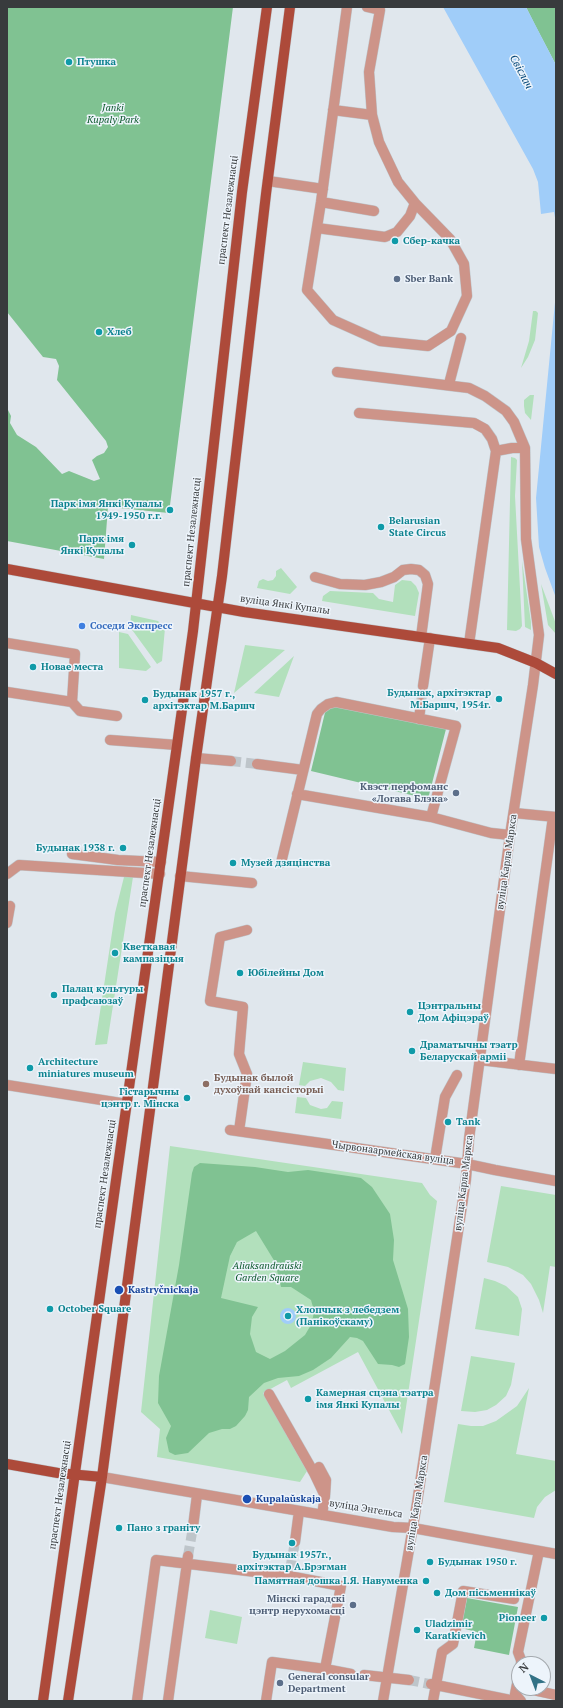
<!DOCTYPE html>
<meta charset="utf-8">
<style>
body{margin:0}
#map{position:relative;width:563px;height:1708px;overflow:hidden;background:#e0e7ed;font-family:"PT Serif",serif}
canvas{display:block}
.frame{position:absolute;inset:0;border:8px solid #383b3d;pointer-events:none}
.north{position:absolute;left:511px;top:1656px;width:40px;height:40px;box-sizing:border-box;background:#edf4fb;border:1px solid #a5aaaf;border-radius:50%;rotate:318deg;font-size:11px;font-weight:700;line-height:16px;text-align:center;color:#383b3d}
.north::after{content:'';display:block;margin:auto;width:14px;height:18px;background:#327286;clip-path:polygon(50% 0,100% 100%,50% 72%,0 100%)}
</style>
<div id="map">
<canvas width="563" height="1708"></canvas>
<div class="frame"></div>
<div class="north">N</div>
</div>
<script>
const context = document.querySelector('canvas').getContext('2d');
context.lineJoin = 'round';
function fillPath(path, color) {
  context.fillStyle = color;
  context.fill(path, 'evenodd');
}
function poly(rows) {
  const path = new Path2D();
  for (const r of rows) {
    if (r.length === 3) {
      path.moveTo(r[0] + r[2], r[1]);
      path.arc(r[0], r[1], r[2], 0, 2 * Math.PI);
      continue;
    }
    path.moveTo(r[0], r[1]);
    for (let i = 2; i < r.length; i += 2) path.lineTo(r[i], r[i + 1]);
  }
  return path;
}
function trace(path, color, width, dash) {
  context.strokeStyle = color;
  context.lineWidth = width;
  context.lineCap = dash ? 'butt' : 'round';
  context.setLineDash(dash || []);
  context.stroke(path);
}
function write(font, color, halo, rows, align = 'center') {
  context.font = font + ' "PT Serif",serif';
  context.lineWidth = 3;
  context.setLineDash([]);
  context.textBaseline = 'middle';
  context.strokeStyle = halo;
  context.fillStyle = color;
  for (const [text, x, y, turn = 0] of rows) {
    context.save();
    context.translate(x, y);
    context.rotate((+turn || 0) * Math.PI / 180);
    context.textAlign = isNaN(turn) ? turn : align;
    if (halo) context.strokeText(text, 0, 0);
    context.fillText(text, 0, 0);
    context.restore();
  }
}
fillPath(poly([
 [533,311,536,311,538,313,535,340,528,357,521,368,529,341],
 [530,395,534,395,531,420,525,413,524,406,524,400],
 [511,457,515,458,517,460,515,496,522,626,520,629,516,631,507,630],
 [522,561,531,622,531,630,525,627],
 [281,568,297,587,290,594,257,588,259,581,263,579,268,581,273,580,276,576,276,571],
 [402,580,411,581,416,586,419,593,415,616,322,601,323,596,330,591,373,593,379,599,393,602,395,585],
 [541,584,556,624,556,634,548,625],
 [131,615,158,621,165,628,162,661,157,664,130,627],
 [119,632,128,634,151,667,146,671,119,668],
 [245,645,285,650,234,693],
 [294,656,279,697,254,693],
 [124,877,133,877,107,1044,95,1045,115,913],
 [303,1062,346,1068,344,1091,338,1090,331,1082,321,1078,310,1081,305,1086,299,1085],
 [297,1097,306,1098,310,1105,321,1109,327,1108,332,1101,343,1102,341,1119,295,1113],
 [170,1146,422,1183,430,1195,437,1201,402,1434,358,1352,291,1388,287,1380,263,1393,307,1471,300,1482,157,1457,160,1429,141,1412],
 [501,1186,556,1195,556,1267,550,1266,543,1313,539,1300,531,1284,523,1275,508,1267,487,1262],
 [484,1278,495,1281,506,1286,518,1297,522,1309,519,1336,475,1329],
 [471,1356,515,1363,511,1385,506,1396,496,1405,487,1410,475,1412,461,1411],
 [529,1388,516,1454,556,1461,556,1490,545,1497,537,1507,534,1518,444,1502,458,1424,471,1426,483,1426,496,1421,517,1406],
 [210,1610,242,1617,237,1644,205,1638]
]), '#b2e0bc');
fillPath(poly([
 [7,7,233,7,169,513,108,507,104,559,7,541,7,408,11,416,10,423,17,435,36,447,62,474,69,471,94,481,100,479,92,460,97,456,104,453,108,447,106,441,57,380,59,366,56,359,43,357,7,312],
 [526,7,556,7,556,65,535,25],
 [328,700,446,729,428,799,311,771],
 [200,1163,255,1167,288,1172,308,1170,355,1177,361,1178,372,1187,390,1214,394,1240,393,1260,408,1309,409,1337,405,1364,399,1367,392,1365,378,1364,363,1341,357,1338,350,1337,331,1358,313,1370,299,1376,278,1378,264,1383,249,1397,248,1410,245,1416,236,1426,230,1429,222,1429,209,1433,188,1453,175,1455,169,1452,166,1438,171,1426,158,1403,159,1376,179,1265,192,1173,194,1167],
 [256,1231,275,1262,281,1287,291,1287,311,1300,314,1311,312,1323,305,1335,285,1351,270,1359,256,1352,250,1334,252,1317,258,1307,221,1298,230,1256,237,1242],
 [467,1598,518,1607,509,1655,474,1648,477,1632,461,1628]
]), '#80c292');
fillPath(poly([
 [443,7,526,7,556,65,556,223,554,212,541,214,538,182,533,169],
 [556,292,556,598,545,568,539,547,536,498],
 [288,1316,8]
]), '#a0cdf9');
trace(poly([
 [421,703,423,686],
 [231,761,257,764],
 [188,1556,193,1527],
 [290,1570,295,1542],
 [409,1680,429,1684]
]), '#bec5ca', 10, [10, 5]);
const minor = poly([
 [347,7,321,202,307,290,333,320,380,341,428,346,451,331,467,296,464,264,450,239,415,203],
 [333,110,372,115],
 [268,181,323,189],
 [321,202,374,211],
 [317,228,385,237,397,232,410,216,415,203,398,182,379,142,372,115,369,72,380,10,367,7],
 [337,372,469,388,485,396,506,411,514,422,525,448,526,539,539,635,533,685,510,835,469,1139,466,1179,417,1503,383,1701],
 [449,384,461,338],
 [359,413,474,423,485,429,492,439,496,451,469,644],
 [496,451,512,448,525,448],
 [315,577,340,584,365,585,381,582,394,577,403,570,411,569,419,570,425,575,428,584,421,637],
 [7,643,75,654,72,702,7,692],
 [423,686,430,638],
 [72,702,80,711,117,716],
 [419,719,421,703],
 [110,740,177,745],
 [196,758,231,761],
 [257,764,303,770],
 [297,794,431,817,491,833,510,835],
 [514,813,556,817],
 [72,854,118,860,161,862],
 [281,863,317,714,321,709,328,704,336,702,456,726,431,817],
 [7,874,19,865,160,874],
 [180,876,252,883],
 [7,923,10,906],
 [480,1060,556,1069],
 [519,1065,553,817],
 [7,1085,127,1104],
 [230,1130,467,1164,495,1170,556,1181],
 [239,1131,247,1074,239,1054,243,1007,210,1001,220,937,247,930],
 [435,1159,445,1097,457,1075],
 [269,1394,314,1473,325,1496,322,1515],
 [319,1467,326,1480,325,1496],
 [102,1477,393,1527,413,1528,556,1554],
 [193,1527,197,1495],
 [295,1542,299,1511],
 [521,1664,521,1660,518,1652,539,1551],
 [519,1674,515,1694,521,1701],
 [364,1675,409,1680],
 [431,1684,515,1701],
 [524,1688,556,1695],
 [137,1701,156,1560,289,1576,341,1586,325,1669,351,1674],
 [168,1701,188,1556],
 [266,1701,272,1662,325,1669],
 [433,1701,442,1652,453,1644,463,1591,514,1599]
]);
const major = poly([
 [7,569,244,612,498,648,536,663,556,674],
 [7,1464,58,1473,102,1477],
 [43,1701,193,631,242,192,267,7],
 [68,1701,102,1477,196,758,222,576,266,194,290,7]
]);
trace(minor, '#bec5ca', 11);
trace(major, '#bec5ca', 11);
trace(minor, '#cd9489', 10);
trace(major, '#ad4a3a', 10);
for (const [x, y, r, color] of [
 [69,62,4,"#0f9aa8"],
 [395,241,4,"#0f9aa8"],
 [397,279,4,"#5c6f8a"],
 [99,332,4,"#0f9aa8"],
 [170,510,4,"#0f9aa8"],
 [381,527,4,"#0f9aa8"],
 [132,545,4,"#0f9aa8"],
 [82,626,4,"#3f7fe0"],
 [33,667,4,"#0f9aa8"],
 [499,699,4,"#0f9aa8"],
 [145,700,4,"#0f9aa8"],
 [456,793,4,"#5c6f8a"],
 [123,848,4,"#0f9aa8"],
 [233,863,4,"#0f9aa8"],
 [115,953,4,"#0f9aa8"],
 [240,973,4,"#0f9aa8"],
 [54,995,4,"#0f9aa8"],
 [410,1012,4,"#0f9aa8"],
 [412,1051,4,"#0f9aa8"],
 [30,1068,4,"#0f9aa8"],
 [206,1084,4,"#8d6e63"],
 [187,1098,4,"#0f9aa8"],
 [448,1122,4,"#0f9aa8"],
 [119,1290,5,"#1a4fb4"],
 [50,1309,4,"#0f9aa8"],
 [288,1316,4,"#0f9aa8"],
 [308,1399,4,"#0f9aa8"],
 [247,1499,5,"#1a4fb4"],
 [119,1528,4,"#0f9aa8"],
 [292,1543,4,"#0f9aa8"],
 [430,1562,4,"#0f9aa8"],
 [426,1581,4,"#0f9aa8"],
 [437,1593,4,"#0f9aa8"],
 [353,1605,4,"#5c6f8a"],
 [544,1618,4,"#0f9aa8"],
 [417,1630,4,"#0f9aa8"],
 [280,1683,4,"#5c6f8a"]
]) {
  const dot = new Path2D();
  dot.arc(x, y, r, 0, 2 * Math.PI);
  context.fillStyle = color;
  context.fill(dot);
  trace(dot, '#edf4fb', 1.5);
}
write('bold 10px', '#0d838f', '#edf4fb', [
 ["Птушка",77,62],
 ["Сбер-качка",403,241],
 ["Хлеб",107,332],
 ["Парк імя Янкі Купалы",162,504,"right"],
 ["1949-1950 г.г.",162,516,"right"],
 ["Belarusian",389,521],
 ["State Circus",389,533],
 ["Парк імя",124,539,"right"],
 ["Янкі Купалы",124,551,"right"],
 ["Новае места",41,667],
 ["Будынак, архітэктар",491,693,"right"],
 ["М.Баршч, 1954г.",491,705,"right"],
 ["Будынак 1957 г.,",153,694],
 ["архітэктар М.Баршч",153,706],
 ["Будынак 1938 г.",115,848,"right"],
 ["Музей дзяцінства",241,863],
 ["Кветкавая",123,947],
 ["кампазіцыя",123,959],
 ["Юбілейны Дом",248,973],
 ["Палац культуры",62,989],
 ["прафсаюзаў",62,1001],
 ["Цэнтральны",418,1006],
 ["Дом Афіцэраў",418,1018],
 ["Драматычны тэатр",420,1045],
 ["Беларускай арміі",420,1057],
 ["Architecture",38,1062],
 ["miniatures museum",38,1074],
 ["Гістарычны",179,1092,"right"],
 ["цэнтр г. Мінска",179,1104,"right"],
 ["Tank",456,1122],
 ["October Square",58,1309],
 ["Хлопчык з лебедзем",296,1310],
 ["(Панікоўскаму)",296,1322],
 ["Камерная сцэна тэатра",316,1393],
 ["імя Янкі Купалы",316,1405],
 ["Пано з граніту",127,1528],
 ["Будынак 1957г.,",292,1555,"center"],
 ["архітэктар А.Брэгман",292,1567,"center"],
 ["Будынак 1950 г.",438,1562],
 ["Памятная дошка І.Я. Навуменка",418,1581,"right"],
 ["Дом пісьменнікаў",445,1593],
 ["Pioneer",536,1618,"right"],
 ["Uladzimir",425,1624],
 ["Karatkievich",425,1636]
], 'left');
write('italic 10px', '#0e5a2e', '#edf4fb', [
 ["Janki",113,108],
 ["Kupaly Park",113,120],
 ["Aliaksandraŭski",267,1266],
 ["Garden Square",267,1278]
]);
write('10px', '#383b3d', '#edf4fb', [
 ["праспект Незалежнасці",228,210,-83],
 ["праспект Незалежнасці",192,532,-84],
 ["вуліца Янкі Купалы",285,605,8],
 ["праспект Незалежнасці",150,853,-82],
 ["вуліца Карла Маркса",507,862,-82],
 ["Чырвонаармейская вуліца",393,1153,8],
 ["праспект Незалежнасці",105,1174,-82],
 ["вуліца Карла Маркса",464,1183,-83],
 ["праспект Незалежнасці",60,1495,-82],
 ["вуліца Карла Маркса",417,1503,-81],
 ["вуліца Энгельса",366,1509,9]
]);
write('bold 10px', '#4e5e75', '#edf4fb', [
 ["Sber Bank",405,279],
 ["Квэст перфоманс",448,787,"right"],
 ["«Логава Блэка»",448,799,"right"],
 ["Мінскі гарадскі",345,1599,"right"],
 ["цэнтр нерухомасці",345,1611,"right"],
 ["General consular",288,1677],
 ["Department",288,1689]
], 'left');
write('bold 10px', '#366cbe', '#edf4fb', [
 ["Соседи Экспресс",90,626]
], 'left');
write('bold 10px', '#785e54', '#edf4fb', [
 ["Будынак былой",214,1078],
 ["духоўнай кансісторыі",214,1090]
], 'left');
write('bold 10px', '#164399', '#edf4fb', [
 ["Kastryčnickaja",128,1290],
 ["Kupalaŭskaja",256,1499]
], 'left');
write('italic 11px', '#07497a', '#edf4fb', [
 ["Свіслач",521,72,62]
]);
</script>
